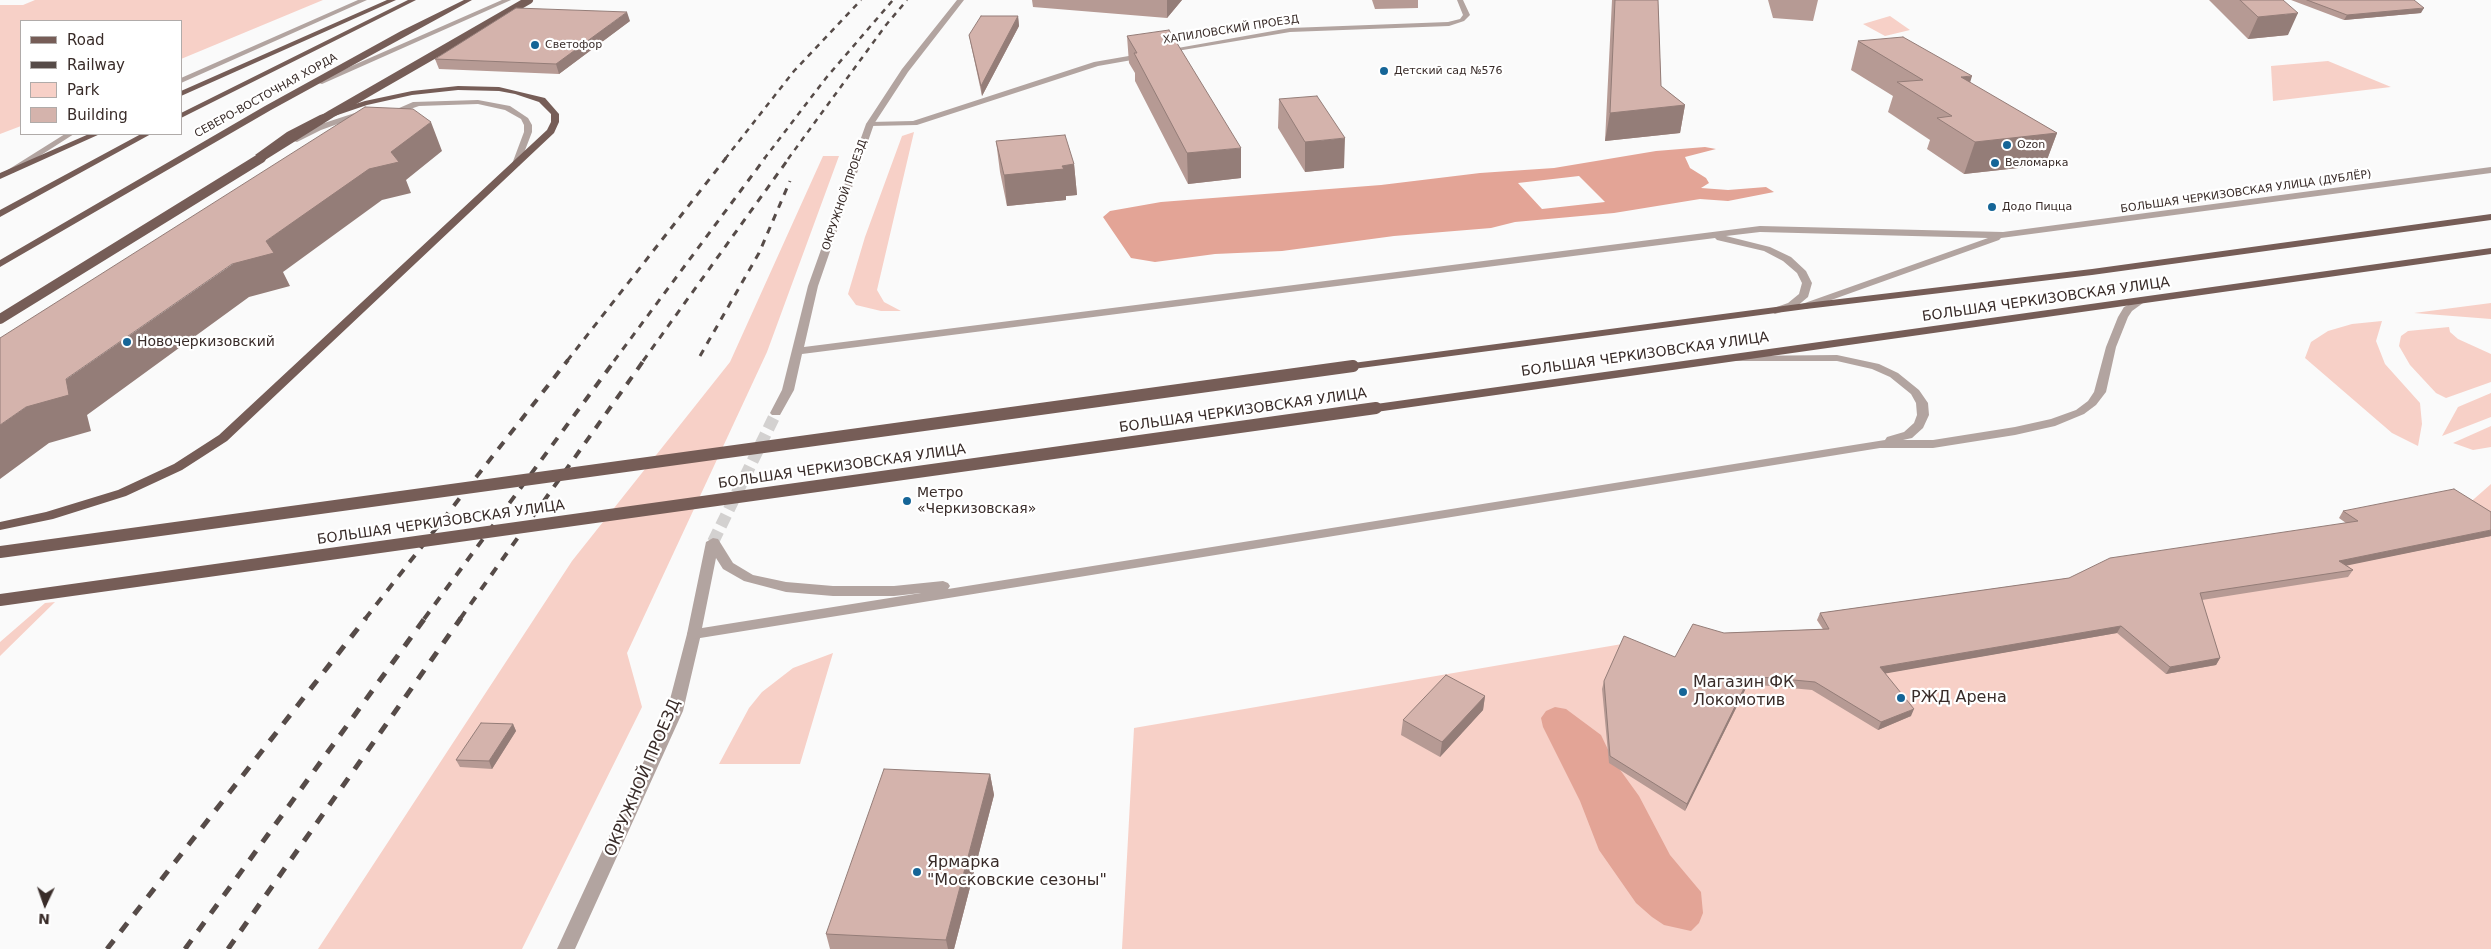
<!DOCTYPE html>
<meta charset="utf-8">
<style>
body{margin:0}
#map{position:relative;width:2491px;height:949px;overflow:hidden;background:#fafafa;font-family:"DejaVu Sans",sans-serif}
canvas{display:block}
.legend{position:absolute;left:20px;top:20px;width:162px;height:115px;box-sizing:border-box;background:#fff;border:1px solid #b0aba9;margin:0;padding:6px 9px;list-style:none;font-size:15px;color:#392c29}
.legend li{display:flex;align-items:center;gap:10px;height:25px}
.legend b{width:25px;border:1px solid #b0aba9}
.north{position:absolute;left:20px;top:879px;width:50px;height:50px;-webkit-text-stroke:4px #fff;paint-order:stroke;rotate:183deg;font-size:14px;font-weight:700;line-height:20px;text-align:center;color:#392c29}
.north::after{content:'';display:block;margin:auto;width:18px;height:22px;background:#392c29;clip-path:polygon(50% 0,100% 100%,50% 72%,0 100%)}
</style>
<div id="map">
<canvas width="2491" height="949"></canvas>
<ul class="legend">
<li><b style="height:6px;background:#765d57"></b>Road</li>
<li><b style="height:6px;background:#564b48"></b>Railway</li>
<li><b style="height:14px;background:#f7d0c7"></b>Park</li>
<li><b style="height:14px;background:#d4b3ac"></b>Building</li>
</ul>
<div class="north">N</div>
</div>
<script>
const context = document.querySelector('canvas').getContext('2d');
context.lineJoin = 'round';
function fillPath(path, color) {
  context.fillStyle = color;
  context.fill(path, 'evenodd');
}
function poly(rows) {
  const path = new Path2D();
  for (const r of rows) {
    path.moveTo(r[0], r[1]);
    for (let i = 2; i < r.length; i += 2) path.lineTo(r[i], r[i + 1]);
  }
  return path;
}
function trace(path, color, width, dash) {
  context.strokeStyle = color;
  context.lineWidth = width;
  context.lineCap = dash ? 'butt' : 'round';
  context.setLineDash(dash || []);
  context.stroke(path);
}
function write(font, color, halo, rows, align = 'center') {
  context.font = font + ' "DejaVu Sans",sans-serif';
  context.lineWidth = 4.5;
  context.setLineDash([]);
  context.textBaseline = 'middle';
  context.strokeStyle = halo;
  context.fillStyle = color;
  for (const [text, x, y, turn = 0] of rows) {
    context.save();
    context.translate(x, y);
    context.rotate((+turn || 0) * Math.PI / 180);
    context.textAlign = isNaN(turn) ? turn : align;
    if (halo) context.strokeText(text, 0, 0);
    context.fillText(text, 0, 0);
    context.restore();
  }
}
fillPath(poly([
 [35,0,323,0,181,59,181,21,21,21,21,126,0,134,0,5,23,5],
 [1890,16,1910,30,1885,36,1863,24],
 [2328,61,2391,87,2273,101,2271,66],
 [914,132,877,290,884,302,901,311,881,311,856,305,848,294,865,237,902,136],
 [823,156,839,156,767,352,627,653,642,707,522,949,318,949,572,561,730,362],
 [2491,303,2491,319,2414,313],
 [2382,321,2376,341,2385,364,2420,403,2422,424,2418,446,2392,433,2305,358,2311,342,2328,331,2352,324],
 [2449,327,2450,332,2458,339,2491,354,2491,382,2446,398,2436,393,2410,365,2399,346,2401,336,2408,331],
 [2491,393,2491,417,2442,436,2458,407],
 [2491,426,2491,447,2473,450,2453,443],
 [2491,484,2491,949,1122,949,1134,728,1622,644,1673,664,1722,640,1827,636,1817,620,2065,585,2466,506],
 [55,602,0,656,0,642,45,603],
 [833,653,800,764,719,764,749,708,762,692,793,668]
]), '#f7d0c7');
fillPath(poly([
 [1705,147,1716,149,1685,157,1690,168,1706,178,1709,183,1701,188,1728,190,1766,187,1774,192,1728,201,1700,199,1614,213,1515,222,1491,228,1394,236,1282,251,1215,254,1155,262,1131,258,1103,217,1110,211,1161,202,1381,185,1480,173,1554,168,1656,151],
 [1579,176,1605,202,1542,209,1518,183],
 [1555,707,1566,709,1601,735,1613,760,1639,796,1670,855,1701,892,1703,913,1699,923,1691,931,1664,925,1652,917,1636,903,1599,850,1580,801,1543,727,1541,718,1546,711]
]), '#e3a496');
trace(poly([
 [713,542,776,413]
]), '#d3d1d0', 12, [12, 6]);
fillPath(poly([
 [1457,0,1463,0,1470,15,1464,21,1449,26,1290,32,1165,53,1161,51,1290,28,1448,22,1460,19,1463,15,1457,0],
 [1146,53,1149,53,1149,57,1098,66,917,125,870,126,866,124,870,122,913,121,1094,62,1146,53],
 [478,100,510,106,528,118,532,125,532,132,519,166,512,164,524,132,524,125,521,119,505,110,478,104,419,106,387,117,383,115,413,102,478,100],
 [361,111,368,113,321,130,297,142,290,140,315,126,361,111],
 [694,629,699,630,701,634,683,711,575,949,557,949,667,711,687,634,689,630,694,629]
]), '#b2a4a0');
fillPath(poly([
 [358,0,367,0,181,83,181,78,358,0],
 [502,0,511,0,322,84,315,82,502,0],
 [957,0,964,0,908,72,874,124,818,286,804,347,1760,226,2003,232,2491,167,2491,173,2001,238,1999,240,1806,309,1801,306,1802,304,1988,238,1760,232,1726,236,1770,247,1791,257,1806,271,1812,283,1808,297,1796,307,1775,314,1770,311,1771,309,1788,303,1799,294,1802,283,1797,273,1783,261,1764,251,1717,240,1715,238,802,354,794,390,780,415,772,415,770,413,782,390,808,286,866,124,902,69,957,0],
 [65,134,74,134,13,173,6,171,65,134],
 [2138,300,2143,303,2132,311,2128,317,2116,347,2106,392,2096,405,2084,414,2055,426,2015,435,1933,448,1880,448,694,639,689,638,687,634,706,542,713,538,718,539,733,563,753,575,786,582,833,586,894,586,943,581,948,583,950,586,948,589,1885,440,1887,437,1904,432,1914,423,1917,415,1916,403,1911,394,1890,377,1872,369,1837,361,1733,361,1731,359,1737,356,1837,355,1879,364,1898,373,1919,390,1928,403,1929,415,1923,428,1912,438,1903,440,1933,440,2015,427,2051,419,2076,410,2088,401,2094,392,2106,347,2118,317,2124,307,2138,300],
 [716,558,723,569,744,581,786,592,833,596,894,596,921,593,702,628,716,558]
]), '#b2a4a0');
fillPath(poly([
 [387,0,396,0,181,96,181,91,387,0],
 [408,0,416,0,181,118,181,113,408,0],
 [464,0,472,0,271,110,0,267,0,260,265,106,401,31,464,0],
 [458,86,499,87,545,98,559,114,559,122,554,133,227,441,182,470,126,496,53,519,0,530,0,522,46,512,118,490,174,464,219,435,547,130,551,122,551,114,539,102,515,94,499,91,458,90,412,95,367,105,326,119,293,136,262,157,255,155,287,132,320,115,365,101,412,91,458,86],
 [89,134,100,134,0,179,0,173,89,134],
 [141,134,151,134,0,217,0,210,141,134],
 [2491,214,2491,220,2092,275,1806,309,1353,369,1347,366,1353,363,1806,303,2092,269,2491,214],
 [2491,248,2491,254,1376,412,1370,408,1376,404,2491,248]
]), '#765d57');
trace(poly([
 [725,159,794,71,861,0],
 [764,159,826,78,893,0],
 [788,159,886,25,907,0]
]), '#564b48', 2.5, [5.5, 5.5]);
trace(poly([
 [700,356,759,253,790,181],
 [567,361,726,158],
 [614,361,765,158],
 [643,361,789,158]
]), '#564b48', 3, [7, 7]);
trace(poly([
 [365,619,568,360],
 [424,619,615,360],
 [460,619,644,360]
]), '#564b48', 4, [9, 9]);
trace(poly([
 [107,949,366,618],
 [185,949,425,618],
 [228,949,461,618]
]), '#564b48', 5, [11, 11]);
trace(poly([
 [259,159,331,114,529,0]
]), '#765d57', 8);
trace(poly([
 [0,319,261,158]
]), '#765d57', 10);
trace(poly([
 [0,552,1353,366],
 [0,600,1376,408]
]), '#765d57', 12);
fillPath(poly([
 [1032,0,1182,0,1167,18,1033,7],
 [1372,0,1418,0,1418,8,1375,9],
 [1612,0,1658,0,1661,86,1685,105,1680,133,1605,141],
 [1768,0,1818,0,1813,21,1773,18],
 [2209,0,2283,0,2288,35,2248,39],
 [2291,0,2414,0,2421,13,2344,20],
 [1018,16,1019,26,982,96,971,45,969,35],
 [630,21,559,74,439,69,435,59],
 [1127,36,1241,178,1188,184,1135,81,1135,73,1129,63],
 [1858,41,1970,83,2057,133,2045,165,1964,174,1927,149,1930,140,1888,112,1893,96,1851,70],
 [1279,99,1344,168,1305,172,1278,128],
 [996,141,1074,164,1077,195,1066,196,1066,200,1007,206,1000,172],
 [2343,511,2491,536,2346,565,2353,570,2348,577,2202,600,2220,658,2216,665,2166,674,2117,633,1885,673,1911,716,1878,730,1812,690,1748,684,1685,811,1609,763,1602,689,1604,681,1675,657,1724,633,1823,629,1817,620,1820,613,2069,578,2346,523,2339,518],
 [1485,696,1483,710,1440,757,1401,735,1403,720],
 [513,724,516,731,492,769,460,767,456,760],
 [990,774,994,795,954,949,830,949,826,934]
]), '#b69a94');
fillPath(poly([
 [1167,0,1182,0,1167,18],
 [2424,8,2421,13,2344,20,2347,15],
 [627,12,630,21,559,74,556,64],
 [2298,13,2288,35,2248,39,2258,17],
 [1018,16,1019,26,982,96,981,86],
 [1972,76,1963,107,1961,77],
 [1685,105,1680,133,1605,141,1610,113],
 [431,122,442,151,406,180,411,193,382,200,283,272,290,286,249,297,87,415,91,431,49,443,0,479,0,425,266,241],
 [2057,133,2045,165,1964,174,1975,142],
 [1345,138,1344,168,1305,172,1305,142],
 [1241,148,1241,178,1188,184,1187,153],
 [1074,164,1077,195,1066,196,1066,200,1007,206,1004,175,1062,166],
 [2491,530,2491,536,2335,568,2339,561],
 [2121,626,2117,633,1877,675,1880,667],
 [2220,658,2216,665,2166,674,2170,667],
 [1750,676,1748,684,1685,811,1687,804],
 [1485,696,1483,710,1440,757,1442,742],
 [1914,709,1911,716,1878,730,1881,722],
 [513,724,516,731,492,769,489,761],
 [990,774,994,795,954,949,948,949,946,940]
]), '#947d78');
const building = poly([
 [1615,0,1658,0,1661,86,1685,105,1610,113,1615,0],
 [2240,0,2283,0,2298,13,2258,17,2240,0],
 [2307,0,2414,0,2424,8,2347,15,2307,0],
 [516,8,627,12,556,64,435,59,516,8],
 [981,16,1018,16,981,86,969,35,981,16],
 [1169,30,1241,148,1187,153,1134,53,1137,53,1127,36,1169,30],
 [1903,37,1972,76,1961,77,2057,133,1975,142,1937,118,1952,116,1897,82,1923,80,1858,41,1903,37],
 [1317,96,1345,138,1305,142,1279,99,1317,96],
 [365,107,413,109,431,122,391,152,399,162,369,169,266,241,274,253,232,264,66,379,69,395,26,407,0,425,0,338,365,107],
 [1065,135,1074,164,1062,166,1064,169,1004,175,996,141,1065,135],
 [2454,489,2491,512,2491,530,2339,561,2353,570,2200,593,2220,658,2170,667,2121,626,1880,667,1914,709,1881,722,1815,682,1750,676,1687,804,1610,756,1604,681,1624,636,1675,657,1693,624,1724,633,1829,629,1820,613,2069,578,2110,558,2358,521,2343,511,2454,489],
 [1446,675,1485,696,1442,742,1403,720,1446,675],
 [481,723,513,724,489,761,456,760,481,723],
 [884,769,990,774,946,940,826,934,884,769]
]);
fillPath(building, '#d4b3ac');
trace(building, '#947d78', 1);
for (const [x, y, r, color] of [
 [535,45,5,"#156597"],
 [1384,71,5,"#156597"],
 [2007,145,5,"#156597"],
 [1995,163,5,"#156597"],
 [1992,207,5,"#156597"],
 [127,342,5,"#156597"],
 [907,501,5,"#156597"],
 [1683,692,5,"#156597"],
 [1901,698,5,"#156597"],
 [917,872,5,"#156597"]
]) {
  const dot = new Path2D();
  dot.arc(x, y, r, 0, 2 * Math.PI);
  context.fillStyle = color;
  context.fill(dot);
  trace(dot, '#fff', 2);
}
write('11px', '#392c29', '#fff', [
 ["ХАПИЛОВСКИЙ ПРОЕЗД",1231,30,-9],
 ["СЕВЕРО-ВОСТОЧНАЯ ХОРДА",266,96,-29],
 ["БОЛЬШАЯ ЧЕРКИЗОВСКАЯ УЛИЦА (ДУБЛЁР)",2246,192,-8],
 ["ОКРУЖНОЙ ПРОЕЗД",845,195,-71]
]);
write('11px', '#392c29', '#fff', [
 ["Светофор",545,45],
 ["Детский сад №576",1394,71],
 ["Ozon",2017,145],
 ["Веломарка",2005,163],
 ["Додо Пицца",2002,207]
], 'left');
write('14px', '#392c29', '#fff', [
 ["БОЛЬШАЯ ЧЕРКИЗОВСКАЯ УЛИЦА",2046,300,-8],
 ["БОЛЬШАЯ ЧЕРКИЗОВСКАЯ УЛИЦА",1645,355,-8],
 ["БОЛЬШАЯ ЧЕРКИЗОВСКАЯ УЛИЦА",1243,411,-8],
 ["БОЛЬШАЯ ЧЕРКИЗОВСКАЯ УЛИЦА",842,467,-8],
 ["БОЛЬШАЯ ЧЕРКИЗОВСКАЯ УЛИЦА",441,523,-8]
]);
write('14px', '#392c29', '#fff', [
 ["Новочеркизовский",137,342],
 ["Метро",917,493],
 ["«Черкизовская»",917,509]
], 'left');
write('16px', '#392c29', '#fff', [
 ["Магазин ФК",1693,683],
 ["Локомотив",1693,701],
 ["РЖД Арена",1911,698],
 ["Ярмарка",927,863],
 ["\"Московские сезоны\"",927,881]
], 'left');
write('16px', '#392c29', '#fff', [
 ["ОКРУЖНОЙ ПРОЕЗД",643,778,-67]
]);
</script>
